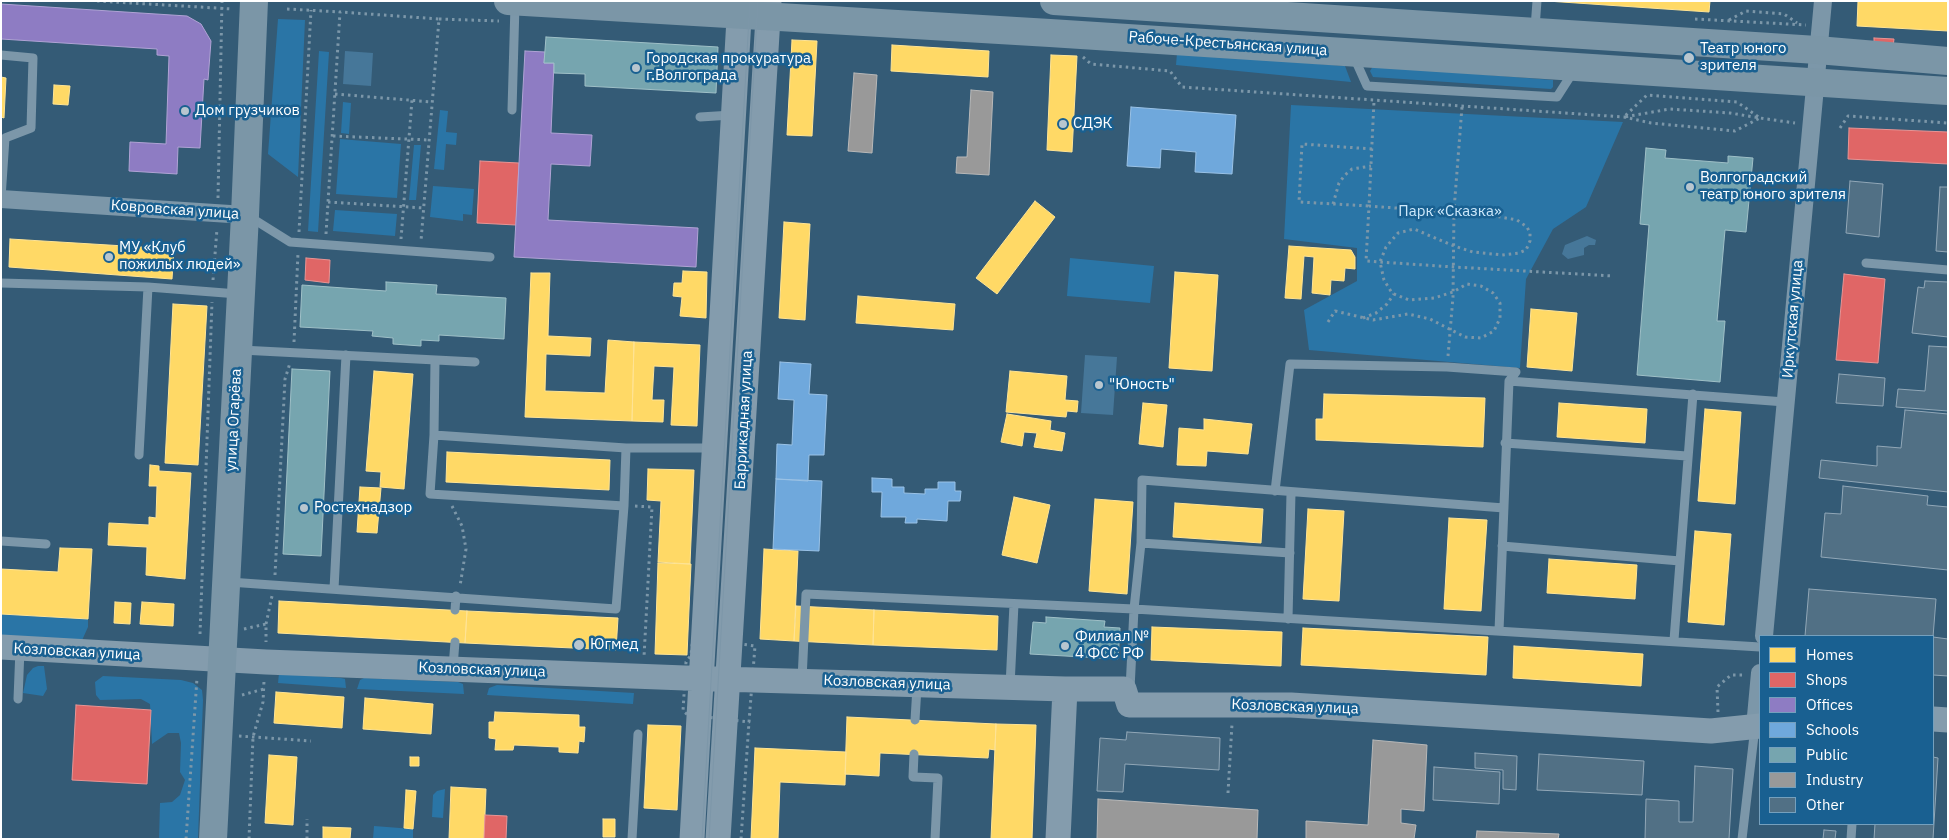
<!DOCTYPE html>
<meta charset="utf-8">
<style>
body{margin:0}
#map{position:relative;width:1949px;height:840px;overflow:hidden;background:#345b76;font-family:"IBM Plex Sans",sans-serif}
canvas{display:block}
.frame{position:absolute;inset:0;border:2px solid #fff;pointer-events:none}
.legend{position:absolute;left:1759px;top:635px;width:175px;height:190px;box-sizing:border-box;background:#196091;border:1px solid #75a0bd;margin:0;padding:6px 9px;list-style:none;font-size:15px;color:#fff}
.legend li{display:flex;align-items:center;gap:10px;height:25px}
.legend b{width:25px;border:1px solid #75a0bd}
</style>
<div id="map">
<canvas width="1949" height="840"></canvas>
<div class="frame"></div>
<ul class="legend">
<li><b style="height:14px;background:#ffd966"></b>Homes</li>
<li><b style="height:14px;background:#e06666"></b>Shops</li>
<li><b style="height:14px;background:#8e7cc3"></b>Offices</li>
<li><b style="height:14px;background:#6fa8dc"></b>Schools</li>
<li><b style="height:14px;background:#76a5af"></b>Public</li>
<li><b style="height:14px;background:#999"></b>Industry</li>
<li><b style="height:14px;background:#517085"></b>Other</li>
</ul>
</div>
<script>
const context = document.querySelector('canvas').getContext('2d');
context.lineJoin = 'round';
function fillPath(path, color) {
  context.fillStyle = color;
  context.fill(path, 'evenodd');
}
function poly(rows) {
  const path = new Path2D();
  for (const r of rows) {
    path.moveTo(r[0], r[1]);
    for (let i = 2; i < r.length; i += 2) path.lineTo(r[i], r[i + 1]);
  }
  return path;
}
function trace(path, color, width, dash) {
  context.strokeStyle = color;
  context.lineWidth = width;
  context.lineCap = dash ? 'butt' : 'round';
  context.setLineDash(dash || []);
  context.stroke(path);
}
function write(font, color, halo, rows, align = 'center') {
  context.font = font + ' "IBM Plex Sans",sans-serif';
  context.lineWidth = 5;
  context.setLineDash([]);
  context.textBaseline = 'middle';
  context.strokeStyle = halo;
  context.fillStyle = color;
  for (const [text, x, y, turn = 0] of rows) {
    context.save();
    context.translate(x, y);
    context.rotate((+turn || 0) * Math.PI / 180);
    context.textAlign = isNaN(turn) ? turn : align;
    if (halo) context.strokeText(text, 0, 0);
    context.fillText(text, 0, 0);
    context.restore();
  }
}
fillPath(poly([
 [278,19,305,20,298,177,268,154],
 [319,51,329,52,318,232,308,231],
 [1177,53,1345,66,1351,82,1176,65],
 [1373,66,1553,80,1553,87,1551,89,1373,77,1370,71],
 [343,102,351,103,349,134,341,133],
 [1291,105,1623,122,1586,207,1553,229,1526,279,1520,368,1309,350,1304,310,1357,281,1357,248,1284,239],
 [440,110,448,111,446,132,457,133,456,145,446,144,444,170,434,169],
 [340,139,401,144,397,198,336,194],
 [414,145,421,145,416,200,409,200],
 [433,186,474,189,472,215,463,214,463,221,430,217],
 [335,210,397,214,395,236,333,231],
 [1070,258,1154,266,1150,303,1067,296],
 [1,614,88,619,88,627,79,647,1,643],
 [38,666,44,666,47,689,43,696,23,693,27,675,33,668],
 [279,673,341,678,345,679,346,688,278,683],
 [103,676,181,680,193,683,202,690,203,700,198,839,159,839,160,803,172,802,180,795,185,780,180,772,181,743,179,733,168,733,152,744,150,704,141,699,100,700,96,695,95,682],
 [364,678,458,682,463,684,464,694,357,689,360,680],
 [497,685,634,693,633,704,487,695,489,688],
 [445,789,443,818,432,817,433,795,437,791],
 [374,826,413,829,413,839,373,839]
]), '#2a75a6');
fillPath(poly([
 [345,51,373,53,371,86,343,84],
 [1587,236,1596,240,1595,245,1589,245,1584,248,1584,255,1568,259,1562,254,1565,245],
 [1085,355,1117,357,1113,415,1081,413]
]), '#467799');
const homes = poly([
 [1547,1,1710,1,1709,12,1547,1],
 [1858,1,1948,1,1948,31,1857,26,1858,1],
 [792,40,817,41,812,136,787,135,792,40],
 [892,45,989,51,988,77,891,71,892,45],
 [1051,55,1077,56,1072,152,1047,150,1051,55],
 [1,77,6,78,4,118,1,117,1,77],
 [54,85,70,86,68,105,53,104,54,85],
 [1035,201,1055,217,997,294,976,278,1035,201],
 [784,222,810,224,805,320,779,318,784,222],
 [10,239,174,249,172,279,9,267,10,239],
 [1289,246,1351,250,1355,257,1355,269,1345,268,1344,281,1331,280,1330,295,1312,293,1314,257,1304,256,1301,299,1285,298,1289,246],
 [683,271,707,272,706,318,680,316,682,297,673,296,674,283,682,283,683,271],
 [1175,272,1218,275,1212,371,1169,368,1175,272],
 [531,273,550,273,548,336,591,338,590,356,546,354,545,391,605,393,608,340,634,342,632,421,525,417,531,273],
 [858,296,955,304,953,330,856,323,858,296],
 [173,304,207,306,198,465,165,463,173,304],
 [1531,309,1577,313,1572,371,1527,367,1531,309],
 [634,342,700,345,697,426,671,425,674,367,654,366,652,400,664,400,663,422,632,421,634,342],
 [374,371,413,374,404,489,380,487,381,472,366,471,374,371],
 [1010,371,1067,376,1065,400,1078,401,1077,412,1067,411,1066,417,1006,412,1010,371],
 [1324,394,1485,398,1483,447,1316,440,1316,419,1323,419,1324,394],
 [1143,403,1167,405,1163,447,1139,444,1143,403],
 [1559,403,1647,409,1645,443,1557,437,1559,403],
 [1705,409,1741,412,1735,504,1698,501,1705,409],
 [1007,414,1051,421,1050,430,1065,433,1062,451,1034,447,1037,433,1024,432,1022,446,1001,442,1007,414],
 [1204,419,1252,424,1248,454,1207,451,1206,466,1177,465,1179,428,1204,430,1204,419],
 [447,452,610,460,609,490,446,482,447,452],
 [150,465,159,466,159,471,191,473,185,579,146,575,147,547,108,545,109,523,149,525,149,517,156,518,157,486,149,486,150,465],
 [648,469,694,470,690,564,658,562,661,501,647,500,648,469],
 [360,487,381,488,377,533,357,532,360,487],
 [1014,497,1050,505,1037,563,1002,555,1014,497],
 [1095,499,1133,502,1127,594,1089,591,1095,499],
 [1175,503,1263,509,1261,543,1173,537,1175,503],
 [1308,509,1344,511,1339,601,1303,599,1308,509],
 [1449,518,1487,520,1481,611,1444,609,1449,518],
 [1695,531,1731,534,1724,625,1688,622,1695,531],
 [60,548,92,549,88,619,1,614,1,569,58,572,60,548],
 [764,549,798,551,794,641,760,639,764,549],
 [1549,559,1637,565,1635,599,1547,593,1549,559],
 [658,563,691,564,687,655,655,654,658,563],
 [279,601,467,611,465,643,278,633,279,601],
 [115,602,131,603,130,624,114,623,115,602],
 [142,602,174,604,173,626,140,624,142,602],
 [796,606,874,610,873,645,794,641,796,606],
 [874,610,998,616,997,650,873,645,874,610],
 [467,611,618,618,616,650,465,643,467,611],
 [1152,627,1282,632,1281,666,1151,660,1152,627],
 [1303,628,1488,637,1486,675,1301,665,1303,628],
 [1514,646,1643,654,1641,686,1513,678,1514,646],
 [276,692,344,697,342,728,274,723,276,692],
 [365,698,433,704,431,734,363,729,365,698],
 [495,712,579,715,579,727,585,727,584,742,579,741,578,753,559,752,559,747,514,745,513,750,495,750,496,739,489,738,489,722,494,722,495,712],
 [847,717,996,724,995,750,989,749,988,758,880,753,879,776,845,774,847,717],
 [996,724,1036,725,1032,839,991,839,996,724],
 [648,725,681,726,677,810,644,808,648,725],
 [755,748,846,752,845,785,780,782,778,839,751,839,755,748],
 [269,755,297,757,293,825,265,823,269,755],
 [410,757,419,757,419,766,410,766,410,757],
 [451,787,486,789,484,839,449,839,451,787],
 [406,790,416,791,413,829,404,828,406,790],
 [603,819,615,819,615,837,603,837,603,819],
 [323,827,351,828,350,839,323,839,323,827]
]);
fillPath(homes, '#ffd966');
trace(homes, '#ffe494', 1);
const shops = poly([
 [1874,38,1894,39,1893,47,1874,46,1874,38],
 [1849,128,1948,132,1948,164,1848,159,1849,128],
 [480,161,519,163,516,225,477,223,480,161],
 [306,258,330,260,329,283,305,280,306,258],
 [1844,274,1885,279,1878,363,1836,360,1844,274],
 [76,705,151,710,147,784,72,780,76,705],
 [485,815,507,816,506,839,484,839,485,815]
]);
fillPath(shops, '#e06666');
trace(shops, '#e99494', 1);
const offices = poly([
 [1,4,187,16,201,24,211,41,208,80,204,79,200,148,178,147,177,174,129,171,130,142,166,144,169,56,157,55,157,49,1,39,1,4],
 [525,51,545,52,544,63,554,63,551,133,592,135,590,166,551,164,548,220,698,228,696,267,514,257,525,51]
]);
fillPath(offices, '#8e7cc3');
trace(offices, '#b0a3d5', 1);
const schools = poly([
 [1131,107,1236,115,1232,174,1195,172,1196,152,1161,149,1160,168,1127,166,1131,107],
 [780,362,811,364,809,394,827,395,824,455,809,455,808,481,776,479,777,444,792,445,794,400,778,399,780,362],
 [872,478,892,479,892,487,904,487,904,493,925,494,925,489,938,489,938,482,955,482,955,491,961,491,960,501,948,501,947,521,917,519,917,523,905,523,906,517,881,517,882,492,872,492,872,478],
 [776,479,822,481,819,551,773,549,776,479]
]);
fillPath(schools, '#6fa8dc');
trace(schools, '#9ac2e6', 1);
const public = poly([
 [546,37,718,47,716,93,585,86,585,74,554,73,554,63,544,63,546,37],
 [1646,148,1666,150,1665,158,1728,163,1728,156,1753,158,1746,232,1725,230,1717,321,1725,321,1720,382,1637,375,1649,225,1640,224,1646,148],
 [386,282,437,285,436,294,506,298,504,339,439,335,439,341,421,340,421,346,393,344,393,338,372,336,373,331,300,327,302,285,386,291,386,282],
 [292,369,330,371,321,556,283,554,292,369],
 [1046,617,1105,621,1104,627,1120,628,1118,659,1030,654,1033,622,1046,623,1046,617]
]);
fillPath(public, '#76a5af');
trace(public, '#9fc0c7', 1);
const industry = poly([
 [854,73,877,75,872,153,848,151,854,73],
 [971,90,993,92,989,175,956,173,957,157,967,157,971,90],
 [1373,740,1427,745,1424,811,1401,809,1401,823,1416,825,1414,839,1306,839,1306,821,1368,825,1373,740],
 [1098,799,1258,810,1257,839,1097,839,1098,799],
 [1477,831,1559,834,1558,839,1476,839,1477,831]
]);
fillPath(industry, '#999');
trace(industry, '#b8b8b8', 1);
const building = poly([
 [1850,181,1883,184,1879,237,1846,233,1850,181],
 [1940,187,1948,187,1948,252,1936,251,1940,187],
 [1925,281,1948,282,1948,337,1912,333,1918,287,1924,288,1925,281],
 [1929,346,1948,347,1948,411,1896,407,1898,389,1925,391,1929,346],
 [1839,374,1885,378,1883,406,1836,403,1839,374],
 [1905,410,1948,414,1948,492,1819,478,1821,460,1877,466,1877,446,1901,448,1905,410],
 [1843,486,1928,496,1927,505,1948,507,1948,570,1821,557,1825,513,1841,514,1843,486],
 [1809,589,1936,599,1933,637,1948,639,1948,676,1933,675,1933,636,1805,636,1809,589],
 [1127,732,1220,738,1219,770,1125,764,1123,792,1097,791,1100,738,1126,740,1127,732],
 [1475,753,1517,756,1516,790,1503,789,1503,770,1475,768,1475,753],
 [1539,754,1644,761,1642,795,1537,790,1539,754],
 [1933,757,1938,758,1933,839,1874,839,1875,824,1933,824,1933,757],
 [1695,766,1733,769,1729,839,1645,839,1646,799,1679,801,1679,822,1693,822,1695,766],
 [1434,767,1500,772,1499,804,1433,800,1434,767],
 [1824,830,1836,831,1835,839,1823,839,1824,830]
]);
fillPath(building, '#517085');
trace(building, '#91a7b7', 1);
trace(poly([
 [97,1,233,9],
 [287,9,340,12],
 [439,19,499,21],
 [1695,19,1806,25],
 [1729,20,1746,11,1784,14,1797,23],
 [1083,57,1091,64,1170,71,1182,87,1624,117,1651,123,1735,131,1760,118,1737,102,1647,95,1624,117,1670,109,1730,113,1760,118,1795,123],
 [335,94,432,102],
 [1840,128,1848,116,1948,123],
 [333,136,429,140],
 [1372,149,1302,144,1299,202,1369,206,1374,101],
 [218,198,222,1],
 [328,202,424,208],
 [1333,204,1339,183,1345,175,1352,169,1371,166],
 [299,232,311,10],
 [326,234,340,12,439,19,421,241],
 [401,239,412,100],
 [213,280,217,229],
 [1363,318,1376,313,1387,304,1394,294],
 [1328,322,1335,311,1373,320,1408,314,1430,319,1465,337,1481,338,1494,331,1500,318,1500,303,1493,293,1481,286,1467,284,1453,292,1434,298,1409,300,1394,294,1392,293,1384,280,1380,262,1386,247,1398,233,1414,229,1454,246,1473,252,1502,255,1519,253,1526,250,1530,241,1530,233,1527,227,1517,220,1489,215,1369,206,1366,261,1380,262,1454,267,1613,276],
 [294,342,298,253],
 [1448,356,1453,297,1454,210,1462,107],
 [452,506,462,526,466,549,460,586],
 [635,506,652,507,644,657],
 [275,575,285,379,290,363],
 [266,624,272,596],
 [244,629,266,624,266,642],
 [200,634,212,302],
 [693,637,755,646,749,722,688,715,683,711,686,662,691,655,693,637],
 [242,695,264,689],
 [1718,712,1717,687,1731,675,1744,675],
 [239,736,311,741],
 [1228,793,1232,724],
 [186,839,197,678],
 [249,839,253,737,263,702,264,681],
 [307,839,307,819],
 [741,839,749,722]
]), '#7c97a9', 3, [2.5, 4]);
trace(poly([
 [1535,28,1537,1],
 [1,55,33,58,31,128,5,138,1,198],
 [1354,57,1367,86,1557,97,1573,72],
 [512,110,515,5],
 [700,117,732,115],
 [250,217,290,242,490,257],
 [1866,263,1948,270],
 [1,283,148,287,238,294],
 [241,350,475,362],
 [434,435,435,360],
 [1505,443,1687,456],
 [626,448,713,448],
 [139,455,148,287],
 [1275,491,1290,364,1447,367,1516,372,1509,381],
 [1504,508,1142,480,1141,543,1134,609,1760,647],
 [1,541,46,544],
 [1141,543,1290,553],
 [1502,546,1680,561],
 [229,582,616,609,624,506,626,448,434,435,430,494,624,506],
 [334,589,346,355],
 [455,610,456,596],
 [1288,619,1291,493],
 [1499,631,1509,381,1785,402],
 [1674,640,1693,394],
 [453,667,455,642],
 [802,680,806,594,1134,609,1130,689],
 [1010,686,1014,604],
 [18,699,20,649],
 [915,720,917,687],
 [914,754,913,777,938,778,935,839],
 [632,839,638,734],
 [1742,839,1755,727],
 [1851,839,1852,824]
]), '#7c97a9', 9);
trace(poly([
 [1,199,245,215],
 [1764,636,1823,1],
 [1755,727,1760,673]
]), '#7c97a9', 18);
trace(poly([
 [1,647,266,662,685,678,1065,689,1124,689,1129,705,1291,705,1711,731,1760,726],
 [1933,719,1948,720],
 [692,839,740,1],
 [718,839,769,1],
 [1058,839,1065,689]
]), '#849cad', 25);
trace(poly([
 [508,1,1050,33,1948,91],
 [1054,1,1817,50,1948,61],
 [213,839,245,215,254,1]
]), '#7b96a7', 28);
trace(poly([
 [702,839,750,1],
 [709,839,758,1]
]), '#7d97a9', 1);
for (const [x, y, r, color] of [
 [1689,58,6,"#b8c6cf"],
 [636,68,5,"#b8c6cf"],
 [185,111,5,"#b8c6cf"],
 [1063,124,5,"#b8c6cf"],
 [1690,187,5,"#b8c6cf"],
 [109,257,5,"#b8c6cf"],
 [1099,385,5,"#b8c6cf"],
 [304,508,5,"#b8c6cf"],
 [579,645,6,"#b8c6cf"],
 [1065,646,5,"#b8c6cf"]
]) {
  const dot = new Path2D();
  dot.arc(x, y, r, 0, 2 * Math.PI);
  context.fillStyle = color;
  context.fill(dot);
  trace(dot, '#196091', 2);
}
write('15px', '#fff', '#196091', [
 ["Рабоче-Крестьянская улица",1228,44,4],
 ["Ковровская улица",175,210,4],
 ["Иркутская улица",1793,319,-85],
 ["улица Огарёва",234,420,-87],
 ["Баррикадная улица",744,420,-87],
 ["Козловская улица",77,652,3],
 ["Козловская улица",482,670,2],
 ["Козловская улица",887,683,2],
 ["Козловская улица",1295,707,2]
]);
write('15px', '#fff', '#196091', [
 ["Театр юного",1700,49],
 ["зрителя",1700,66],
 ["Городская прокуратура",646,59],
 ["г.Волгограда",646,76],
 ["Дом грузчиков",195,111],
 ["СДЭК",1073,124],
 ["Волгоградский",1700,178],
 ["театр юного зрителя",1700,195],
 ["МУ «Клуб",119,248],
 ["пожилых людей»",119,265],
 ["\"Юность\"",1109,385],
 ["Ростехнадзор",314,508],
 ["Филиал №",1075,637],
 ["4 ФСС РФ",1075,654],
 ["Югмед",590,645]
], 'left');
write('15px', '#cee9fb', '#196091', [
 ["Парк «Сказка»",1450,212]
]);
</script>
